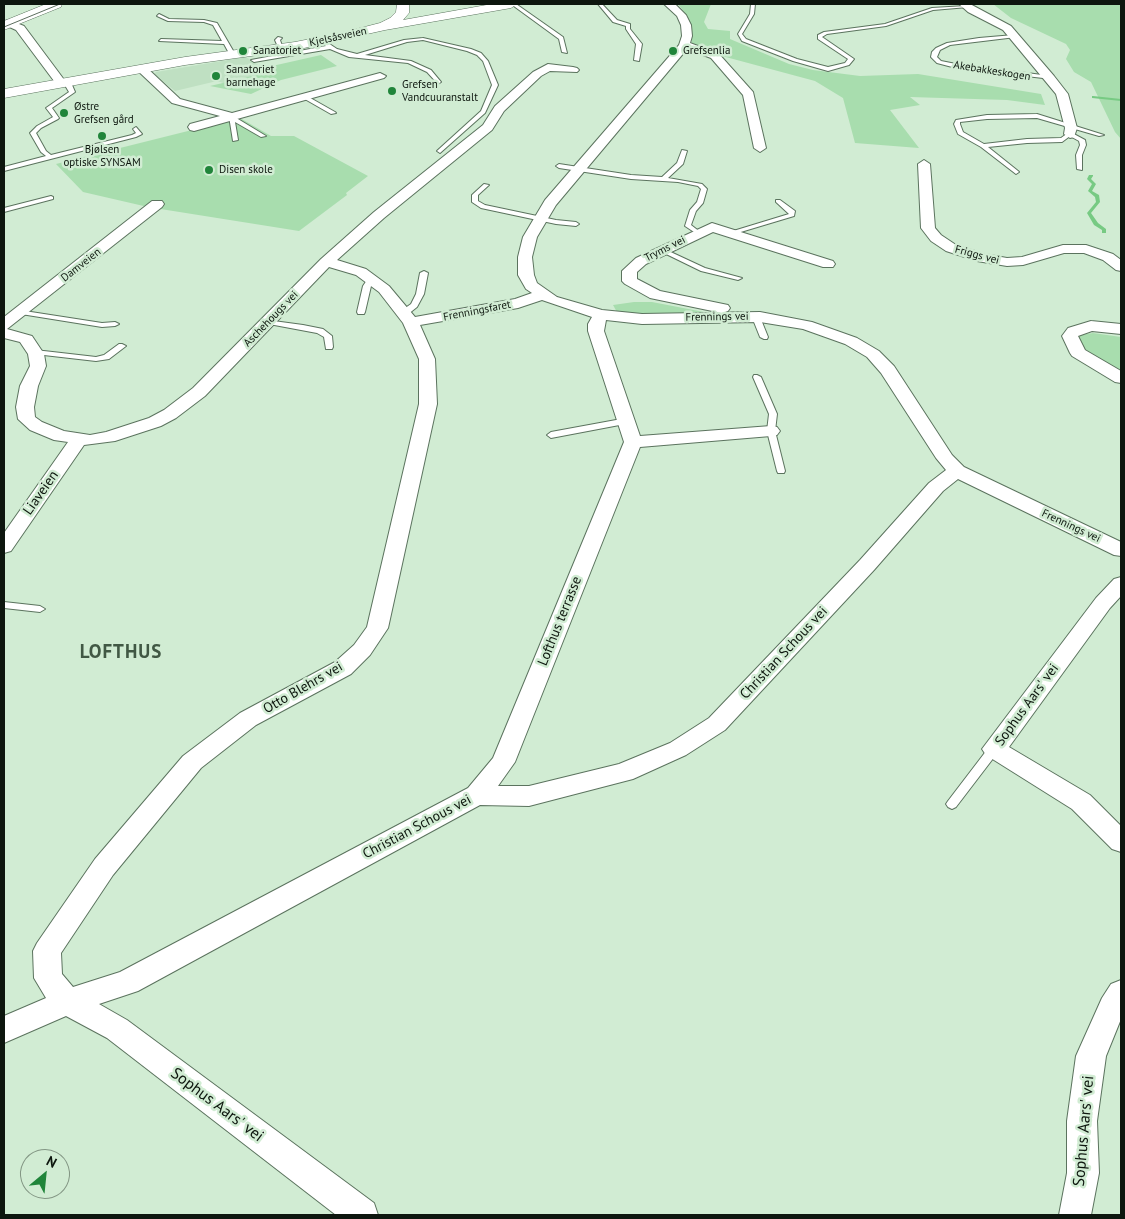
<!DOCTYPE html>
<meta charset="utf-8">
<style>
body{margin:0}
#map{position:relative;width:1125px;height:1219px;overflow:hidden;background:#d1ecd3;font-family:"PT Sans",sans-serif}
canvas{display:block}
.frame{position:absolute;inset:0;border:5px solid #0d160e;pointer-events:none}
.north{position:absolute;left:20px;top:1149px;width:50px;height:50px;box-sizing:border-box;background:#d1ecd3;border:1px solid #839684;border-radius:50%;rotate:28deg;font-size:14px;font-weight:700;line-height:20px;text-align:center;color:#0d160e}
.north::after{content:'';display:block;margin:auto;width:18px;height:22px;background:#20853a;clip-path:polygon(50% 0,100% 100%,50% 72%,0 100%)}
</style>
<div id="map">
<canvas width="1125" height="1219"></canvas>
<div class="frame"></div>
<div class="north">N</div>
</div>
<script>
const context = document.querySelector('canvas').getContext('2d');
context.lineJoin = 'round';
function fillPath(path, color) {
  context.fillStyle = color;
  context.fill(path, 'evenodd');
}
function poly(rows) {
  const path = new Path2D();
  for (const r of rows) {
    path.moveTo(r[0], r[1]);
    for (let i = 2; i < r.length; i += 2) path.lineTo(r[i], r[i + 1]);
  }
  return path;
}
function trace(path, color, width, dash) {
  context.strokeStyle = color;
  context.lineWidth = width;
  context.lineCap = dash ? 'butt' : 'round';
  context.setLineDash(dash || []);
  context.stroke(path);
}
function write(font, color, halo, rows, align = 'center') {
  context.font = font + ' "PT Sans",sans-serif';
  context.lineWidth = 5;
  context.setLineDash([]);
  context.textBaseline = 'middle';
  context.strokeStyle = halo;
  context.fillStyle = color;
  for (const [text, x, y, turn = 0] of rows) {
    context.save();
    context.translate(x, y);
    context.rotate((+turn || 0) * Math.PI / 180);
    context.textAlign = isNaN(turn) ? turn : align;
    if (halo) context.strokeText(text, 0, 0);
    context.fillText(text, 0, 0);
    context.restore();
  }
}
fillPath(poly([
 [246,57,278,78,229,85,217,81,175,91,154,74,156,72]
]), '#bfe0c2');
fillPath(poly([
 [678,4,711,4,704,22,708,29,730,31,730,39,789,64,813,70,860,76,918,74,1041,94,1045,105,1007,100,910,97,920,105,890,110,919,148,855,143,843,98,815,81,722,56,692,43,685,13],
 [993,4,1121,4,1121,139,1115,132,1091,82,1074,72,1066,59,1070,50,1066,44,1011,18],
 [321,55,337,66,281,80,251,94,210,86,257,75,250,71],
 [240,118,271,136,294,136,368,176,346,193,347,195,299,231,148,207,83,192,56,164],
 [634,302,652,302,704,312,705,313,618,314,613,305],
 [1093,333,1121,337,1121,378,1094,364,1074,343,1080,335]
]), '#a8ddae');
fillPath(poly([
 [1093,96,1121,99,1121,101,1092,98,1092,96,1093,96],
 [1089,175,1093,175,1093,176,1091,179,1096,184,1092,191,1099,195,1100,202,1091,213,1098,223,1106,229,1106,233,1102,233,1102,230,1094,225,1087,213,1096,202,1095,197,1088,191,1092,184,1087,179,1089,175]
]), '#77ca83');
const lane = poly([
 [511,4,516,4,563,37,567,53,562,52,559,39,511,4],
 [598,4,602,4,617,20,630,24,630,29,642,44,639,61,634,60,636,44,626,29,626,26,613,22,598,4],
 [751,4,755,4,754,14,742,34,746,39,797,59,828,67,845,63,848,59,818,39,818,35,824,32,885,24,932,8,966,6,968,7,933,10,886,26,827,34,822,37,854,59,849,65,828,71,793,61,742,41,738,34,750,14,751,4],
 [159,14,169,19,204,20,217,23,235,54,230,55,224,44,159,41,161,39,222,41,213,25,204,22,168,21,157,16,159,14],
 [1014,35,1016,37,950,45,940,50,937,57,941,61,956,64,1050,76,1052,77,1052,79,956,68,937,63,931,57,932,52,936,48,947,43,979,38,1014,35],
 [278,37,282,38,280,40,283,49,279,49,275,40,278,37],
 [423,38,471,49,481,53,488,61,498,85,485,113,440,153,437,151,438,150,481,111,492,85,483,61,477,55,467,51,423,40,407,42,365,55,411,61,431,70,441,82,438,84,427,72,408,63,349,57,330,49,254,62,251,60,326,46,319,41,322,39,337,49,357,54,404,40,423,38],
 [66,80,72,85,75,92,52,108,59,118,58,119,41,128,36,133,46,151,51,155,132,135,136,133,133,129,136,127,142,134,136,137,4,171,4,167,46,156,41,152,30,133,37,126,53,117,46,108,69,92,63,82,66,80],
 [305,95,335,112,336,113,331,114,303,98,302,97,305,95],
 [1037,114,1104,135,1099,136,1037,118,987,119,960,122,960,124,963,132,984,144,1027,139,1061,138,1068,133,1072,133,1085,140,1086,145,1082,155,1082,170,1077,169,1076,155,1080,145,1079,141,1070,136,1062,142,1027,143,988,147,1018,171,1019,172,1016,174,981,147,958,134,954,124,956,120,987,115,1037,114],
 [229,116,233,116,266,136,261,137,235,122,238,140,233,141,229,116],
 [682,150,687,151,683,164,668,178,702,184,707,189,703,203,696,211,691,225,700,232,697,234,685,226,690,210,697,202,701,189,698,186,678,182,631,179,559,168,556,166,559,164,631,175,662,177,677,163,682,150],
 [484,184,489,185,478,195,478,201,485,205,556,220,576,222,579,224,576,226,556,224,481,208,472,202,472,195,484,184],
 [51,196,53,197,53,199,4,212,4,208,51,196],
 [776,200,780,200,795,211,794,216,734,234,730,234,730,232,789,214,776,202,776,200],
 [662,248,705,268,742,278,738,280,701,271,660,251,659,250,662,248],
 [424,271,428,273,424,294,417,307,407,315,401,315,401,311,411,304,416,294,420,273,424,271],
 [369,277,376,279,371,286,365,312,364,314,358,314,357,312,363,286,369,277],
 [18,310,102,323,115,322,119,324,115,326,102,327,21,314,18,314,18,310],
 [753,315,759,315,760,317,768,337,767,339,764,339,760,337,752,317,753,315],
 [266,320,303,325,323,329,332,336,333,347,332,349,326,349,324,337,317,333,269,324,266,324,266,320],
 [119,344,122,344,126,346,109,359,96,361,35,354,31,352,35,350,96,357,104,355,119,344],
 [754,375,757,375,761,377,777,414,775,431,785,471,784,473,778,473,777,471,767,431,769,414,753,377,754,375],
 [627,418,630,419,630,423,551,438,547,435,551,432,627,418],
 [4,602,40,606,45,609,40,612,4,608,4,602],
 [994,745,998,746,1000,749,998,752,956,807,952,809,948,807,946,804,948,801,990,746,994,745]
]);
const street = poly([
 [664,4,675,4,686,15,691,25,692,36,690,43,719,54,753,92,766,148,760,152,754,148,743,95,711,58,687,49,556,205,537,237,532,257,534,275,537,283,557,297,602,310,642,314,760,312,812,322,857,338,879,351,894,366,952,455,964,467,1121,542,1121,556,1114,555,958,479,943,491,874,570,725,730,686,755,633,779,529,806,480,805,138,991,99,1004,127,1020,374,1203,378,1215,336,1215,107,1038,66,1016,4,1043,4,1016,46,998,34,978,33,951,37,943,95,859,183,756,240,713,335,662,354,645,367,627,419,404,419,359,403,323,379,292,356,275,329,267,205,396,176,418,161,426,115,441,84,445,11,551,4,553,4,533,68,442,54,440,30,430,18,419,16,407,20,386,30,366,28,354,20,342,4,338,4,317,152,201,162,201,164,204,162,207,7,329,32,336,44,354,46,366,38,386,34,407,35,417,42,422,64,431,90,435,106,432,149,418,164,410,193,388,321,259,374,212,483,125,495,106,533,72,548,64,573,67,577,68,579,70,577,72,550,71,541,76,504,111,492,130,384,218,337,260,366,269,389,286,415,317,515,299,532,293,526,289,518,275,518,257,523,237,545,200,679,45,682,36,681,25,677,16,664,4],
 [542,300,592,317,588,324,588,331,624,442,493,758,468,788,120,972,73,987,62,974,61,953,113,875,201,768,256,725,351,674,370,655,388,628,437,404,435,359,420,325,518,308,542,300],
 [606,320,642,324,760,322,803,329,845,344,867,357,881,373,936,458,946,470,929,483,860,560,709,718,670,743,619,764,529,786,498,786,515,762,640,447,771,436,777,435,780,431,777,427,771,426,640,436,604,331,606,320],
 [959,4,970,4,1011,26,1054,76,1068,94,1077,128,1074,137,1070,138,1064,134,1065,128,1056,94,1003,30,968,12,959,4],
 [9,20,24,26,65,81,67,83,65,85,57,85,16,30,5,25,4,23,5,21,9,20],
 [142,66,146,67,180,99,232,113,380,73,386,76,384,78,194,131,190,130,188,127,190,124,220,116,172,103,138,71,136,69,142,66],
 [924,160,930,164,935,228,941,235,956,245,984,254,1007,258,1022,257,1063,245,1086,245,1113,254,1121,260,1121,271,1116,270,1103,260,1084,253,1064,253,1023,265,1007,266,977,261,946,251,931,241,921,228,918,164,924,160],
 [712,223,833,261,835,264,833,267,823,267,713,232,646,264,637,272,637,279,660,291,728,305,730,308,728,311,722,313,650,298,625,284,622,281,622,271,636,258,712,223],
 [1091,321,1121,324,1121,334,1092,331,1078,336,1085,350,1121,371,1121,383,1115,382,1072,356,1070,353,1062,336,1068,328,1091,321],
 [1121,577,1121,596,1110,608,1009,747,1090,795,1121,826,1121,852,1112,849,1072,809,986,755,982,749,1096,598,1114,579,1121,577],
 [1121,980,1121,1019,1106,1056,1097,1121,1099,1173,1091,1215,1059,1215,1067,1173,1067,1121,1076,1056,1102,998,1111,984,1121,980]
]);
const secondary = poly([
 [46,4,62,4,61,7,4,30,4,21,46,4],
 [397,4,409,4,409,13,403,20,492,4,517,4,511,8,385,30,295,50,185,65,4,98,4,89,185,57,295,42,341,33,380,23,390,18,396,12,397,4]
]);
trace(lane, '#5b735e', 2);
trace(street, '#5b735e', 2);
trace(secondary, '#5b735e', 1);
fillPath(lane, '#fff');
fillPath(street, '#fff');
fillPath(secondary, '#fff');
trace(poly([
 [4,27,60,4]
]), '#5d6e5f', 1);
for (const [x, y, r, color] of [
 [243,51,5,"#20853a"],
 [673,51,5,"#20853a"],
 [216,76,5,"#20853a"],
 [392,91,5,"#20853a"],
 [64,113,5,"#20853a"],
 [102,136,5,"#20853a"],
 [209,170,5,"#20853a"]
]) {
  const dot = new Path2D();
  dot.arc(x, y, r, 0, 2 * Math.PI);
  context.fillStyle = color;
  context.fill(dot);
  trace(dot, '#d1ecd3', 2);
}
write('11px', '#0d160e', '#d1ecd3', [
 ["Kjelsåsveien",338,37,-12],
 ["Akebakkeskogen",992,71,9],
 ["Tryms vei",665,249,-27],
 ["Friggs vei",977,255,15],
 ["Damveien",81,265,-38],
 ["Frenningsfaret",477,311,-11],
 ["Frennings vei",717,317,-1],
 ["Aschehougs vei",271,319,-46],
 ["Frennings vei",1071,526,25]
]);
write('11px', '#0d160e', '#d1ecd3', [
 ["Sanatoriet",253,51],
 ["Grefsenlia",683,51],
 ["Sanatoriet",226,70],
 ["barnehage",226,83],
 ["Grefsen",402,85],
 ["Vandcuuranstalt",402,98],
 ["Østre",74,107],
 ["Grefsen gård",74,120],
 ["Bjølsen",102,150,"center"],
 ["optiske SYNSAM",102,163,"center"],
 ["Disen skole",219,170]
], 'left');
write('14px', '#0d160e', '#d1ecd3', [
 ["Liaveien",41,493,-55],
 ["Lofthus terrasse",560,621,-68],
 ["Christian Schous vei",784,653,-47],
 ["Otto Blehrs vei",303,688,-30],
 ["Sophus Aars' vei",1027,705,-54],
 ["Christian Schous vei",417,827,-28]
]);
write('16px', '#0d160e', '#d1ecd3', [
 ["Sophus Aars' vei",217,1105,37],
 ["Sophus Aars' vei",1084,1131,-85]
]);
context.letterSpacing = '1px';
write('bold 19px', '#415844', '#d1ecd3', [
 ["LOFTHUS",121,653]
]);
context.letterSpacing = '0px';
</script>
